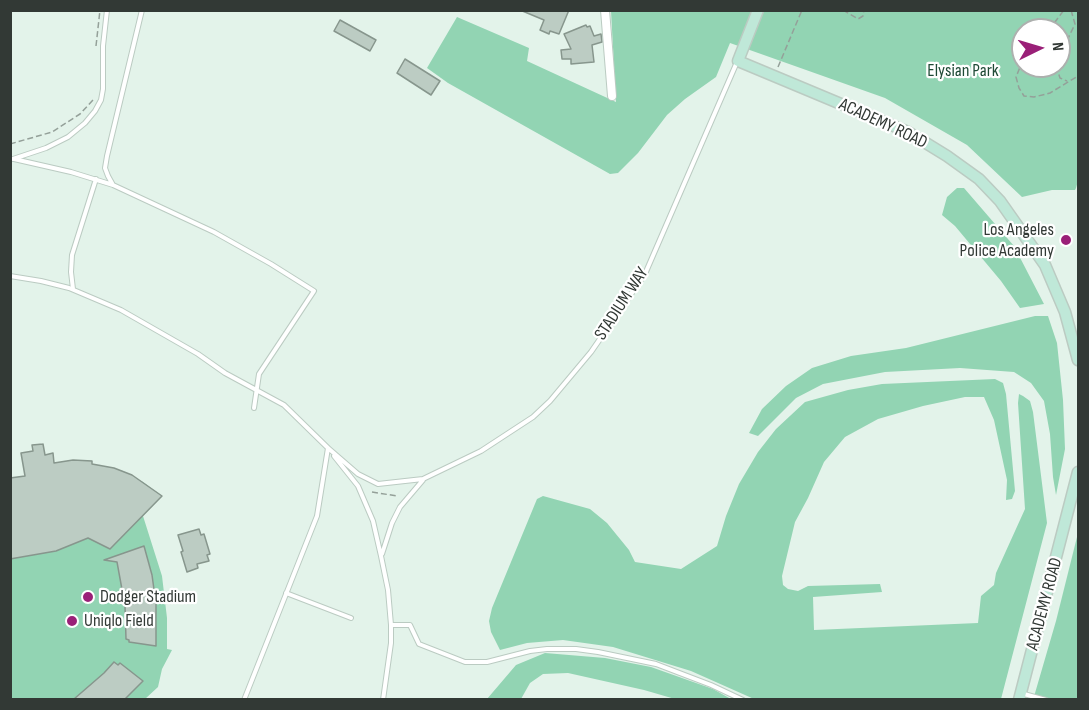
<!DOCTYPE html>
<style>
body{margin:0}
#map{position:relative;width:1089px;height:710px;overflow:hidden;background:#e3f3ea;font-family:"Sofia Sans Condensed",sans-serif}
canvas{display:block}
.frame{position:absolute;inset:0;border:12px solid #323935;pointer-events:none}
.north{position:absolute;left:1011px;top:18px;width:60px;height:60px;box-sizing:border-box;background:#fff;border:2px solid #adb0ae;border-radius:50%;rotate:85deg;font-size:16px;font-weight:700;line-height:24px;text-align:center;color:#323935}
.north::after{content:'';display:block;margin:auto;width:21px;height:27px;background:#9a2078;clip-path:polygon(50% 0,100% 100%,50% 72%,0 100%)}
</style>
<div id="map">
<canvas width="1089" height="710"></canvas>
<div class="frame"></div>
<div class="north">N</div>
</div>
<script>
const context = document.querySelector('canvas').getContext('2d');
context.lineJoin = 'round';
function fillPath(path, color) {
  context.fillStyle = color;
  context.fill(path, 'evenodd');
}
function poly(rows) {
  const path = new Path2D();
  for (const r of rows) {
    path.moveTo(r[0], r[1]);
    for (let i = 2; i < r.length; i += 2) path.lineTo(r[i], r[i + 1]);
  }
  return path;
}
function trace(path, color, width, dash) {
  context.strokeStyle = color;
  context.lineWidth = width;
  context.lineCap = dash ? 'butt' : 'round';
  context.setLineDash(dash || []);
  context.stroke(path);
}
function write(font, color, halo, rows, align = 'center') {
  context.font = font + ' "Sofia Sans Condensed",sans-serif';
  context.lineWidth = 4.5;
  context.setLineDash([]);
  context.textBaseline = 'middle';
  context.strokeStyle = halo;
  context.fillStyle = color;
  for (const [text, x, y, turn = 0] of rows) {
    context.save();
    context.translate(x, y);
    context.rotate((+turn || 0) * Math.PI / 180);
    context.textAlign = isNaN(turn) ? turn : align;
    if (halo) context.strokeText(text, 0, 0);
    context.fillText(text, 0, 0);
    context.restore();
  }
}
fillPath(poly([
 [611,11,1078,11,1078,181,1076,188,1075,190,1052,190,1022,197,967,145,885,98,730,43,716,77,685,99,667,115,638,153,618,173,610,174,448,83,427,68,457,17,529,48,527,61,616,102],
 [1023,30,1059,30,1059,66,1023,66],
 [957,188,964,188,1014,246,1044,304,1020,308,1001,281,955,226,942,215,947,197],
 [1035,316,1048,316,1057,343,1063,400,1065,449,1056,495,1053,477,1050,434,1044,401,1031,383,1014,372,960,368,885,372,823,384,796,398,758,436,749,433,762,409,786,386,812,368,851,356,906,348],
 [995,379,1003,383,1006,394,1015,491,1012,499,1006,500,1007,480,994,420,984,397,965,397,923,406,878,419,845,437,824,462,808,498,795,522,782,576,783,585,788,589,798,591,808,586,880,584,882,592,813,597,814,630,978,623,981,596,994,585,996,573,1025,509,1018,403,1019,394,1023,396,1030,401,1033,412,1047,523,1001,699,754,699,691,671,613,647,563,640,527,643,500,650,491,632,489,621,492,608,537,499,543,496,590,509,607,523,629,550,635,562,681,569,717,546,726,516,739,484,758,452,776,429,805,402,848,390,882,384],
 [73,460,92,461,92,464,123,471,143,482,162,496,143,516,162,576,167,618,167,649,172,650,162,669,158,687,145,699,11,699,10,478,63,471],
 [1078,533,1078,699,1033,700,1056,621],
 [545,653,605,658,651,667,713,689,731,699,675,699,644,690,568,673,543,674,530,683,521,699,487,699,516,665]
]), '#92d4b3');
const building = poly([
 [520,10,569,10,559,34,550,31,549,34,540,30,544,20,520,10],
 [340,20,376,40,370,51,334,31,340,20],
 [586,25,587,27,590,26,594,36,601,34,602,42,592,45,594,62,571,64,571,59,562,59,561,50,571,49,564,34,586,25],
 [405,59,440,81,431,95,397,73,405,59],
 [43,444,45,455,53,453,54,463,73,460,92,461,92,464,114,468,132,475,162,496,110,549,88,538,56,551,10,559,10,478,25,476,21,453,33,451,32,445,43,444],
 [199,529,201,535,204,534,210,554,207,555,209,561,197,564,198,568,187,572,181,552,183,551,178,535,199,529],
 [144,546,152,575,156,604,156,646,129,642,129,640,126,639,125,606,117,562,104,560,144,546],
 [114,662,118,665,120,663,143,681,125,699,74,699,104,673,114,662]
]);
fillPath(building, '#bcccc3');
trace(building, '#87968d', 1.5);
const service = poly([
 [142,10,107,156,105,168,108,176,113,185,214,232,271,264,314,291,259,374,254,408],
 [13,159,46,148,68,137,85,123,95,111,101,100,103,89,103,46,107,10],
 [14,159,71,172,113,185],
 [10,276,41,281,69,288,121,310,198,354,225,373,284,405,328,448,317,516,244,700],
 [73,289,71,272,72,255,96,179],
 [328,448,358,474,378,484,423,479,481,451,533,417,550,401,591,352,645,274,737,62],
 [334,456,358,486,373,521,381,556,388,590,391,625,391,643,383,700],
 [382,554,392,523,400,507,423,480],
 [286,593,351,618],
 [391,625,410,625,419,644,465,662,487,662,530,651,547,649,576,649,598,652,656,664,711,685,743,700],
 [1024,694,1046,700]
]);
const minor = poly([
 [605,10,612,96]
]);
const secondary = poly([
 [758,10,738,61,908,132,947,156,979,179,1000,201,1045,265,1065,312,1078,360],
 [1019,700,1078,472]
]);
trace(service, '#bbcbc2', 6);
trace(minor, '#bbcbc2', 10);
trace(secondary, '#bbcbc2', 13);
trace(poly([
 [843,10,858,19,863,16,864,10],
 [1049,30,1064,10],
 [96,46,100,10],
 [1059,57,1075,24,1071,10],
 [1023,60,1016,77,1019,88,1024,96,1034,97,1050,93,1078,76],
 [1056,66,1060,78,1067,81],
 [778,67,802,10],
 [10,144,52,132,80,114,93,100],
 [372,492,397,496]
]), '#94a099', 1.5, [6, 3]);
trace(service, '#fff', 4);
trace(minor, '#fff', 8);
trace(secondary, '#bfe8d8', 10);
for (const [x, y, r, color] of [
 [1066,240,6,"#9a2078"],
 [88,597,6,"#9a2078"],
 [72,621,6,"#9a2078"]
]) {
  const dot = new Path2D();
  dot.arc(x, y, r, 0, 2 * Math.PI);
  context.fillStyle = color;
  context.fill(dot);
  trace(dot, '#fff', 2);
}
write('18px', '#1f4a36', '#fff', [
 ["Elysian Park",963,71]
]);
write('18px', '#323935', '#fff', [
 ["ACADEMY ROAD",883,124,25],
 ["STADIUM WAY",622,304,-57],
 ["ACADEMY ROAD",1045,604,-75]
]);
write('18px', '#323935', '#fff', [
 ["Los Angeles",1054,230,"right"],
 ["Police Academy",1054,251,"right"],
 ["Dodger Stadium",100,597],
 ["Uniqlo Field",84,621]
], 'left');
</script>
